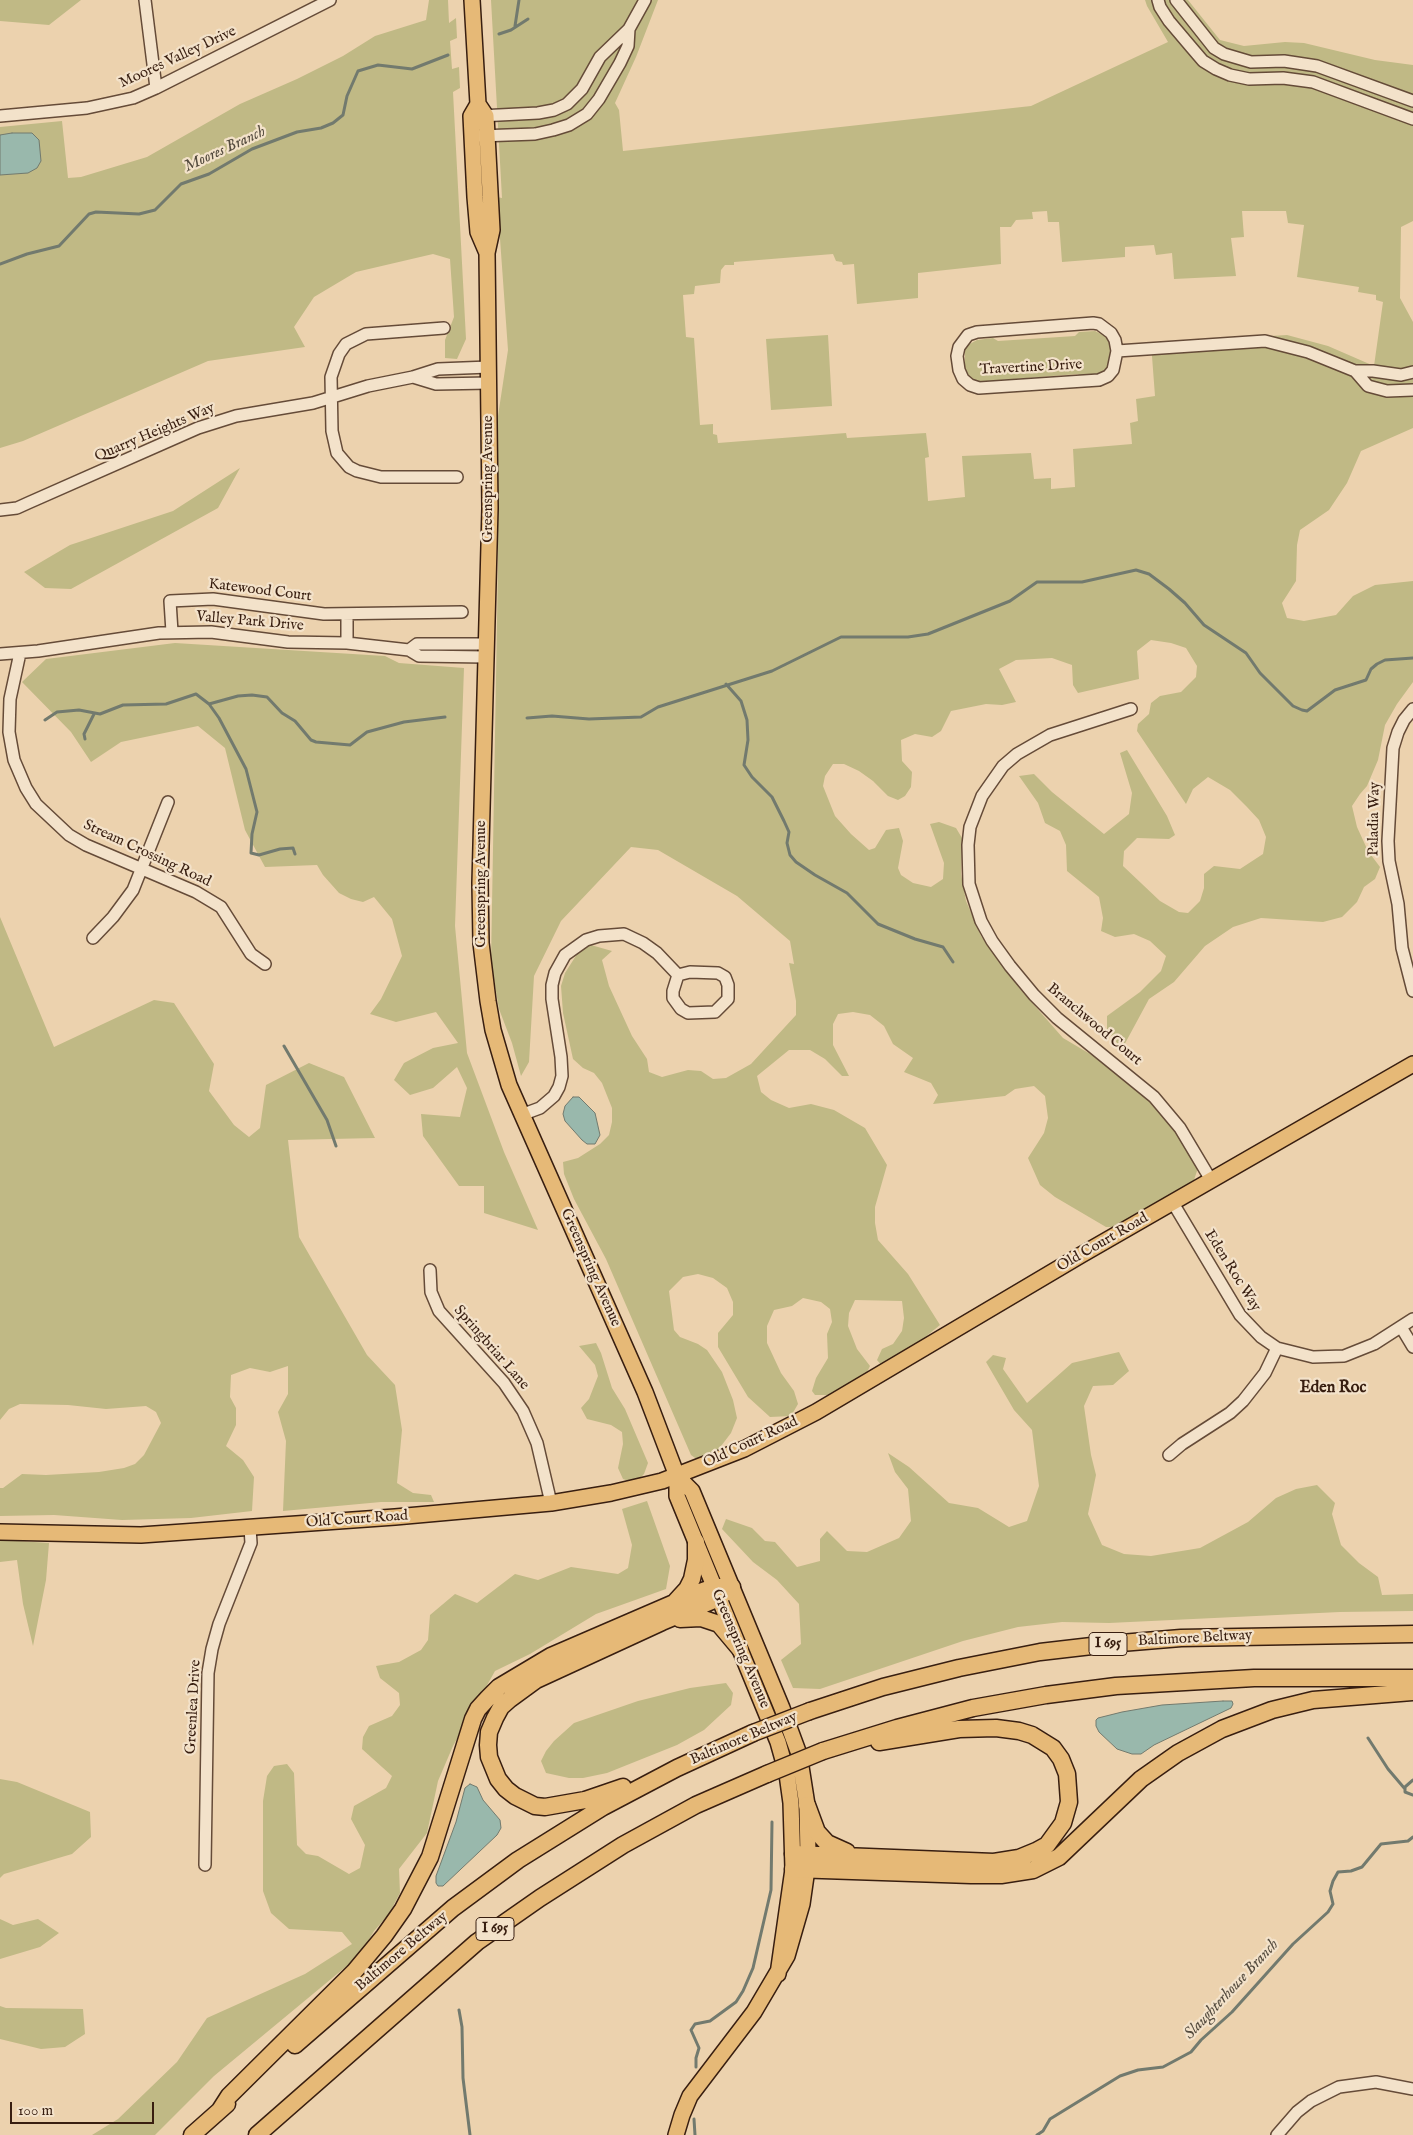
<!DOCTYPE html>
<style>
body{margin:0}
#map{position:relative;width:1413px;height:2135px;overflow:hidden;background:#ecd2ae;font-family:"IM FELL English",serif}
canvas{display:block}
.scale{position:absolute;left:10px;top:2102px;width:144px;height:22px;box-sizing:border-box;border:2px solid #381e10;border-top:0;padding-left:6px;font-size:15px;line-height:18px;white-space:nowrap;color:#381e10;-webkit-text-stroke:4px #f3e2ca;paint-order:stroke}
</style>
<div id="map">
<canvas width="1413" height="2135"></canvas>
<div class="scale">100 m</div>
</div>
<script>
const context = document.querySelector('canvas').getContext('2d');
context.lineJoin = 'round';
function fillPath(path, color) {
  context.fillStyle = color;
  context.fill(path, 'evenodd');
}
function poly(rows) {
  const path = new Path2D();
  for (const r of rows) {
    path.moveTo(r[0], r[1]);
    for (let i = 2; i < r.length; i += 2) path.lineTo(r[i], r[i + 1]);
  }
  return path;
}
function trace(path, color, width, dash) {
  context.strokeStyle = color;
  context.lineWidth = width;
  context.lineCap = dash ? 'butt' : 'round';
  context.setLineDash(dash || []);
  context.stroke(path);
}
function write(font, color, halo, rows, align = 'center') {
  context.font = font + ' "IM FELL English",serif';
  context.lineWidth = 4.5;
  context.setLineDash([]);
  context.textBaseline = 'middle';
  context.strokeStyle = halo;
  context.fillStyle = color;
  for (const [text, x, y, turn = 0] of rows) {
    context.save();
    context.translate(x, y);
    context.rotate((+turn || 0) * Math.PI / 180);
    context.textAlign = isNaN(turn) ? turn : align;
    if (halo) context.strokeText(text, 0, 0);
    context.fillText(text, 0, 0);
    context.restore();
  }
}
fillPath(poly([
 [0,0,81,0,49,25,0,21],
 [429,0,448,0,449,23,456,18,457,38,450,41,452,69,459,67,460,88,453,92,466,339,457,359,445,358,445,340,454,317,450,259,433,254,356,272,314,297,294,327,305,347,208,361,23,441,0,448,0,127,62,121,68,178,81,177,147,157,240,104,297,79,343,56,375,36,426,20],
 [491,0,658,0,636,57,615,103,619,110,623,151,1031,106,1168,42,1147,6,1145,0,1188,0,1220,40,1244,46,1285,42,1304,43,1375,60,1413,65,1413,221,1401,227,1400,298,1413,322,1413,428,1361,451,1347,483,1329,510,1300,530,1297,545,1296,581,1282,603,1287,618,1304,621,1336,615,1353,596,1375,585,1413,581,1413,682,1397,704,1385,725,1378,760,1367,786,1360,794,1352,806,1357,827,1368,851,1380,867,1375,879,1364,887,1357,902,1342,917,1323,922,1261,918,1233,927,1205,946,1174,982,1149,999,1122,1049,1107,1030,1107,1016,1140,992,1161,971,1166,956,1150,941,1134,934,1115,937,1101,931,1103,918,1099,897,1067,871,1066,845,1060,831,1045,823,1038,803,1019,776,1034,774,1052,792,1104,834,1129,814,1132,793,1120,753,1127,750,1167,816,1175,835,1169,839,1137,838,1124,851,1123,866,1160,901,1179,912,1188,913,1200,901,1204,888,1204,874,1214,866,1240,869,1263,854,1266,837,1259,820,1247,807,1230,790,1208,777,1193,789,1186,804,1137,731,1138,724,1149,714,1151,703,1160,696,1181,692,1196,677,1197,666,1186,648,1171,643,1151,640,1137,651,1139,679,1078,693,1073,685,1072,665,1052,658,1016,660,999,669,1016,702,1002,705,986,704,951,711,941,731,932,737,915,734,901,740,902,761,912,772,911,787,905,796,898,800,888,796,873,781,859,771,844,764,833,764,825,776,823,786,835,816,851,834,869,850,875,848,886,830,899,828,903,841,898,868,901,875,913,883,931,887,943,879,944,863,930,824,939,822,956,828,962,838,961,874,966,901,981,936,1020,989,1063,1038,1119,1071,1150,1101,1182,1141,1198,1168,1194,1180,1121,1227,1106,1227,1055,1197,1040,1185,1028,1158,1044,1133,1048,1118,1045,1096,1034,1086,1015,1089,1005,1096,933,1104,938,1095,931,1083,904,1072,913,1058,893,1044,884,1026,870,1015,853,1012,838,1014,833,1024,833,1045,849,1076,842,1076,825,1059,810,1050,789,1050,757,1076,761,1092,771,1100,789,1108,811,1104,834,1110,865,1128,887,1165,875,1207,875,1223,878,1240,908,1274,940,1325,896,1361,882,1366,877,1360,882,1349,893,1344,902,1331,904,1318,902,1301,855,1300,849,1313,848,1326,857,1349,870,1366,865,1376,830,1395,815,1395,812,1391,816,1378,828,1358,827,1334,832,1322,830,1309,821,1302,803,1298,792,1306,774,1310,767,1326,767,1343,781,1373,794,1391,798,1404,791,1416,770,1417,748,1397,718,1347,718,1333,733,1315,733,1302,727,1288,713,1278,698,1274,683,1277,669,1291,674,1330,680,1337,698,1344,707,1350,722,1372,733,1400,737,1418,731,1433,715,1454,698,1460,691,1455,606,1259,574,1199,564,1174,563,1162,578,1158,600,1144,609,1135,612,1122,612,1108,602,1083,594,1073,583,1068,573,1059,563,1013,561,986,565,973,579,951,591,945,612,951,602,960,609,986,632,1036,647,1059,649,1072,662,1077,688,1070,701,1071,713,1079,726,1078,751,1064,796,1015,796,1001,789,963,794,964,790,941,737,896,658,850,631,847,561,921,534,976,529,1062,521,1076,512,1043,499,1009,491,962,498,564,498,416,508,350,497,197,502,198],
 [1047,211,1048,222,1059,222,1062,262,1125,257,1125,247,1154,245,1156,255,1172,253,1174,279,1236,276,1231,238,1244,237,1242,211,1286,211,1288,223,1304,225,1297,277,1359,287,1358,292,1376,295,1376,300,1383,302,1374,366,1328,346,1287,335,1151,343,1155,396,1136,399,1138,421,1130,423,1132,444,1073,449,1075,487,1051,489,1051,478,1034,479,1031,453,962,456,965,497,928,501,925,458,929,457,926,433,847,438,846,433,718,443,717,435,713,434,713,424,700,425,694,338,686,337,683,295,694,294,695,286,720,283,721,270,725,265,734,265,734,262,833,254,836,261,842,262,843,265,854,264,857,304,918,298,918,273,1001,264,1000,227,1011,227,1016,220,1033,219,1032,212],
 [1095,331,1107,337,1111,347,1112,364,1102,375,1082,378,1078,374,1001,380,996,384,974,383,965,373,965,349,968,345,977,340,993,338,998,341,1075,336,1079,332],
 [828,335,832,406,771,410,766,339],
 [240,468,218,508,71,589,45,588,24,572,70,545,173,511],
 [175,643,385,656,399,663,464,668,455,926,467,1053,504,1152,538,1230,484,1213,484,1186,459,1186,423,1136,421,1114,460,1117,467,1088,457,1067,433,1088,410,1095,394,1080,404,1063,433,1048,458,1043,436,1012,396,1022,370,1014,381,999,402,956,392,919,374,897,363,902,351,899,339,893,323,875,317,865,265,867,245,830,225,748,198,726,121,742,91,762,71,732,22,682,46,659],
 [0,917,54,1047,154,1000,174,1003,214,1064,209,1091,234,1125,249,1137,260,1128,266,1085,309,1063,344,1077,375,1138,288,1140,299,1237,367,1355,395,1385,402,1430,397,1483,413,1493,431,1495,434,1502,381,1502,283,1511,286,1441,278,1412,288,1394,288,1366,270,1372,250,1368,231,1375,230,1397,236,1408,236,1425,226,1446,243,1460,254,1477,252,1511,191,1518,122,1520,54,1515,0,1516,0,1488,3,1488,22,1474,46,1475,99,1472,124,1468,135,1464,144,1455,161,1423,156,1412,146,1406,106,1409,68,1405,20,1404,9,1409,0,1420],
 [596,1343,601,1353,612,1388,625,1409,648,1463,644,1474,635,1483,623,1479,618,1468,623,1444,622,1432,611,1425,587,1419,581,1408,589,1399,598,1376,595,1365,579,1346],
 [1119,1352,1129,1371,1113,1385,1093,1386,1084,1406,1091,1455,1096,1475,1088,1514,1102,1545,1124,1554,1151,1556,1200,1548,1248,1522,1276,1498,1296,1489,1317,1485,1335,1503,1332,1514,1341,1545,1359,1563,1378,1577,1382,1595,1413,1594,1413,1611,1340,1612,1109,1623,1062,1622,1018,1627,963,1641,820,1689,793,1688,781,1660,801,1644,799,1604,777,1580,753,1562,722,1529,726,1519,752,1528,765,1541,775,1542,797,1567,820,1561,820,1539,827,1531,847,1551,867,1552,899,1538,911,1521,908,1489,895,1472,888,1453,909,1467,949,1503,978,1508,1009,1527,1027,1521,1039,1486,1032,1430,1014,1410,986,1362,993,1355,1006,1358,1003,1369,1027,1403,1072,1363],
 [647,1501,670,1566,666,1589,596,1614,530,1654,495,1671,453,1746,438,1781,427,1833,399,1869,400,1893,389,1914,374,1931,360,1955,214,2076,155,2135,92,2135,118,2119,177,2062,207,2018,305,1974,352,1944,342,1932,289,1929,271,1913,263,1891,263,1801,267,1776,274,1766,287,1764,294,1773,297,1845,306,1854,318,1856,349,1874,360,1868,365,1845,351,1819,354,1806,386,1788,392,1776,362,1749,363,1737,369,1726,392,1716,400,1705,399,1693,380,1678,376,1666,399,1662,421,1650,428,1640,430,1615,455,1594,477,1603,515,1574,538,1580,571,1567,618,1574,628,1568,632,1545,622,1509],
 [4,1540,49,1543,46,1580,33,1646,23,1604,17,1560,0,1562,0,1541],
 [726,1683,733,1693,731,1705,704,1730,677,1745,607,1773,583,1778,569,1778,546,1773,541,1761,546,1751,554,1741,574,1723,638,1701,690,1688],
 [0,1779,17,1782,90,1812,91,1837,72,1854,4,1874,0,1878],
 [0,1919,13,1925,38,1919,59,1933,40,1947,0,1959],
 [0,2006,6,2008,83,2009,85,2034,65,2047,41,2049,0,2039]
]), '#c0b985');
const water = poly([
 [12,133,32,133,39,140,41,161,37,168,28,173,0,175,0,135,12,133],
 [573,1097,579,1097,595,1113,600,1135,595,1144,587,1144,582,1140,565,1121,563,1114,565,1106,573,1097],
 [1223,1701,1232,1701,1233,1704,1231,1708,1154,1745,1141,1754,1132,1754,1117,1749,1099,1732,1096,1726,1096,1720,1098,1718,1122,1712,1162,1705,1223,1701],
 [470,1784,477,1787,483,1800,500,1820,501,1828,497,1835,443,1886,438,1886,436,1883,436,1876,456,1822,465,1788,470,1784]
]);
fillPath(water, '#99b8ac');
trace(water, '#727a6e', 1);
trace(poly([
 [515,26,519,0],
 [499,34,511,30,528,19],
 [0,264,27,254,59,246,89,214,96,212,139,214,155,210,181,184,209,174,252,149,297,132,321,128,333,123,343,115,347,96,358,71,378,65,412,69,448,55],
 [726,684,741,701,747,720,748,740,744,765,752,777,772,797,784,821,789,832,787,843,790,855,796,862,815,875,847,893,878,924,915,939,943,947,953,962],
 [209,704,219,718,246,769,257,812,252,834,251,853,259,855,280,849,293,848,295,854],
 [527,718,552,716,589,719,641,717,658,707,772,671,841,637,908,637,928,634,1010,601,1037,582,1082,582,1136,570,1149,574,1169,589,1185,603,1204,625,1246,653,1260,673,1293,706,1302,710,1307,711,1335,690,1366,680,1371,669,1377,664,1385,660,1413,658],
 [45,720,57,712,79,710,100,714,123,705,166,704,196,694,209,704,238,696,252,695,267,697,282,713,295,721,311,740,316,742,350,745,367,732,404,722,445,717],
 [85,739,84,734,94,714],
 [284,1046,327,1120,336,1146],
 [1368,1738,1388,1769,1405,1789],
 [1413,1780,1405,1787,1405,1792,1413,1795],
 [459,2010,462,2027,463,2078,470,2135],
 [696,2067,696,2058,699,2048,691,2030,695,2024,710,2021,736,2002,743,1991,753,1968,771,1890,772,1822],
 [694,2119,695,2135],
 [1037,2135,1043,2131,1050,2119,1120,2076,1138,2070,1163,2067,1191,2052,1201,2040,1232,2012,1293,1944,1328,1912,1333,1904,1330,1891,1333,1881,1338,1872,1351,1871,1362,1867,1381,1844,1408,1841,1413,1837]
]), '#727a6e', 3);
const minor = poly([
 [145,0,156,88],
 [1158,0,1160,7,1169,21,1191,47,1203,61,1216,69,1230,75,1249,79,1283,78,1313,82,1413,119],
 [1176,0,1214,48,1224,54,1251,62,1284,61,1317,66,1413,101],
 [0,116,87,108,133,98,156,88,330,0],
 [480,116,538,113,554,110,567,104,582,89,600,57,629,29,645,0],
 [480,136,535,134,553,130,569,125,587,114,599,99,620,63,628,46,629,29],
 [1093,323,1099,324,1111,333,1115,340,1117,351,1113,370,1108,376,1099,380,979,388,970,385,963,379,959,370,957,356,959,347,968,335,977,332,1093,323],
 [444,328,366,334,346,344,339,354,331,377,332,431,337,453,349,467,357,471,381,477,457,477],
 [1117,351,1265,341,1308,352,1355,371,1373,371,1401,375,1413,372],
 [1355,371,1368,386,1387,391,1413,390],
 [413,377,436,384,489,383],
 [0,510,17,508,28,503,198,428,236,416,313,403,368,386,413,377,438,369,489,367],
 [172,632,170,601,213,599,324,614,462,612],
 [347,643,347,614],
 [409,650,417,644,485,644],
 [20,653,10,699,9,732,14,760,26,788,36,804,69,835,86,845,196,892,221,907,251,954,265,964],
 [0,654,38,651,159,633,211,632,288,642,347,643,409,650,419,656,485,657],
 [1131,709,1050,735,1017,754,1003,766,982,796,970,827,968,845,969,884,981,921,992,941,1010,966,1034,995,1057,1018,1154,1097,1180,1128,1211,1180],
 [1413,709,1404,720,1398,732,1393,748,1388,841,1389,861,1398,904,1402,948,1413,991],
 [93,938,113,917,133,890,168,802],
 [521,1115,540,1108,554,1096,559,1087,562,1076,561,1057,552,999,552,985,555,973,565,955,586,940,599,936,624,934,643,943,657,953,678,975,673,991,673,998,681,1009,688,1013,715,1012,728,999,728,985,725,977,718,973,690,972,678,975],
 [1173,1203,1240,1315,1261,1337,1277,1348,1313,1357,1344,1356,1374,1344,1413,1319],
 [430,1270,431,1292,439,1311,504,1383,523,1411,537,1443,551,1503],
 [1401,1327,1413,1347],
 [1169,1455,1182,1444,1230,1413,1243,1401,1265,1373,1277,1348],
 [205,1865,208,1673,212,1649,219,1624,251,1543,250,1528],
 [1277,2135,1297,2112,1311,2101,1339,2087,1376,2082,1413,2089]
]);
const major = poly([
 [472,0,478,104,471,116,475,197,478,232,487,253],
 [478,104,486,116,492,230,487,253,490,508,480,883,481,943,488,1001,493,1030,509,1085,645,1392,677,1476,677,1496,778,1742,787,1774,791,1803,793,1869,778,1974],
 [0,1532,141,1535,395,1517,551,1503,611,1493,662,1481,744,1449,816,1412,1081,1255,1413,1064],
 [676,2135,682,2115,690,2096,754,2012,787,1956,802,1904,807,1869,808,1854,807,1805,799,1754,782,1708,692,1491,677,1476]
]);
const highway = poly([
 [676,1601,687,1589,692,1579,696,1560,696,1542],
 [680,1619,701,1618,719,1624,740,1649],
 [810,1711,883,1687,959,1668,1040,1652,1109,1644,1181,1638,1413,1634],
 [823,1751,897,1728,973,1708,1046,1695,1116,1686,1254,1678,1413,1678],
 [623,1787,585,1800,545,1807,535,1806,515,1796,506,1789,498,1779,489,1757,488,1745,489,1732,495,1718,501,1707,510,1699,536,1680,662,1622,719,1598,732,1587],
 [807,1805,817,1832,827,1843,847,1852],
 [793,1854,994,1862,1019,1858,1036,1851,1047,1845,1063,1823,1069,1802,1067,1774,1061,1759,1053,1748,1032,1735,1019,1731,996,1728,959,1729,879,1742],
 [793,1869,971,1875,1001,1875,1033,1870,1059,1857,1141,1779,1178,1753,1222,1729,1272,1710,1313,1700,1413,1692],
 [295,2045,453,1908,518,1860,603,1807,677,1768,753,1733],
 [220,2110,229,2096,354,1972,384,1936,403,1909,430,1857,473,1719,478,1709,488,1698,499,1687,551,1656,697,1593,714,1587,732,1587],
 [192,2135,227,2104],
 [257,2135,477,1942,540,1898,623,1845,696,1805,767,1774]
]);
trace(minor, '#654b38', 14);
trace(major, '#381e10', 18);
trace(highway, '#381e10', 19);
trace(minor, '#f3e2ca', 11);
trace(major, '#e6b977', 15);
trace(highway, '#e6b977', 16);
const highwayBridge = poly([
 [753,1733,810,1711],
 [767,1774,823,1751]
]);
trace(highwayBridge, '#381e10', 19, []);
trace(highwayBridge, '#e6b977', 16);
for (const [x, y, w] of [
 [1108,1644,38],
 [495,1929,38]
]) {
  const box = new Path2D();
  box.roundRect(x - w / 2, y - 11.5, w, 23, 4);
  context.fillStyle = '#f3e2ca';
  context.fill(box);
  trace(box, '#381e10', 1);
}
write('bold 14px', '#381e10', null, [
 ["I 695",1108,1644],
 ["I 695",495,1929]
]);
write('15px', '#381e10', '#f3e2ca', [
 ["Moores Valley Drive",178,58,-25],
 ["Travertine Drive",1031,368,-3],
 ["Quarry Heights Way",155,433,-23],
 ["Greenspring Avenue",489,479,-90],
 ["Katewood Court",260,591,7],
 ["Valley Park Drive",250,622,5],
 ["Paladia Way",1375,819,-89],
 ["Stream Crossing Road",147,854,25],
 ["Greenspring Avenue",482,884,-90],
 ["Branchwood Court",1094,1025,40],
 ["Old Court Road",1103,1243,-30],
 ["Greenspring Avenue",590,1268,66],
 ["Eden Roc Way",1232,1271,58],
 ["Springbriar Lane",491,1348,49],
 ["Old Court Road",751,1443,-25],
 ["Old Court Road",357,1520,-4],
 ["Baltimore Beltway",1195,1639,-3],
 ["Greenspring Avenue",740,1649,67],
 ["Greenlea Drive",194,1707,-87],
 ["Baltimore Beltway",744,1739,-23],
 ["Baltimore Beltway",402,1952,-40]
]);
write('italic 16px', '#554c3f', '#f3e2ca', [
 ["Moores Branch",225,150,-25],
 ["Slaughterhouse Branch",1232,1990,-47]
]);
write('bold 16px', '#381e10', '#f3e2ca', [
 ["Eden Roc",1333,1389]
]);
</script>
